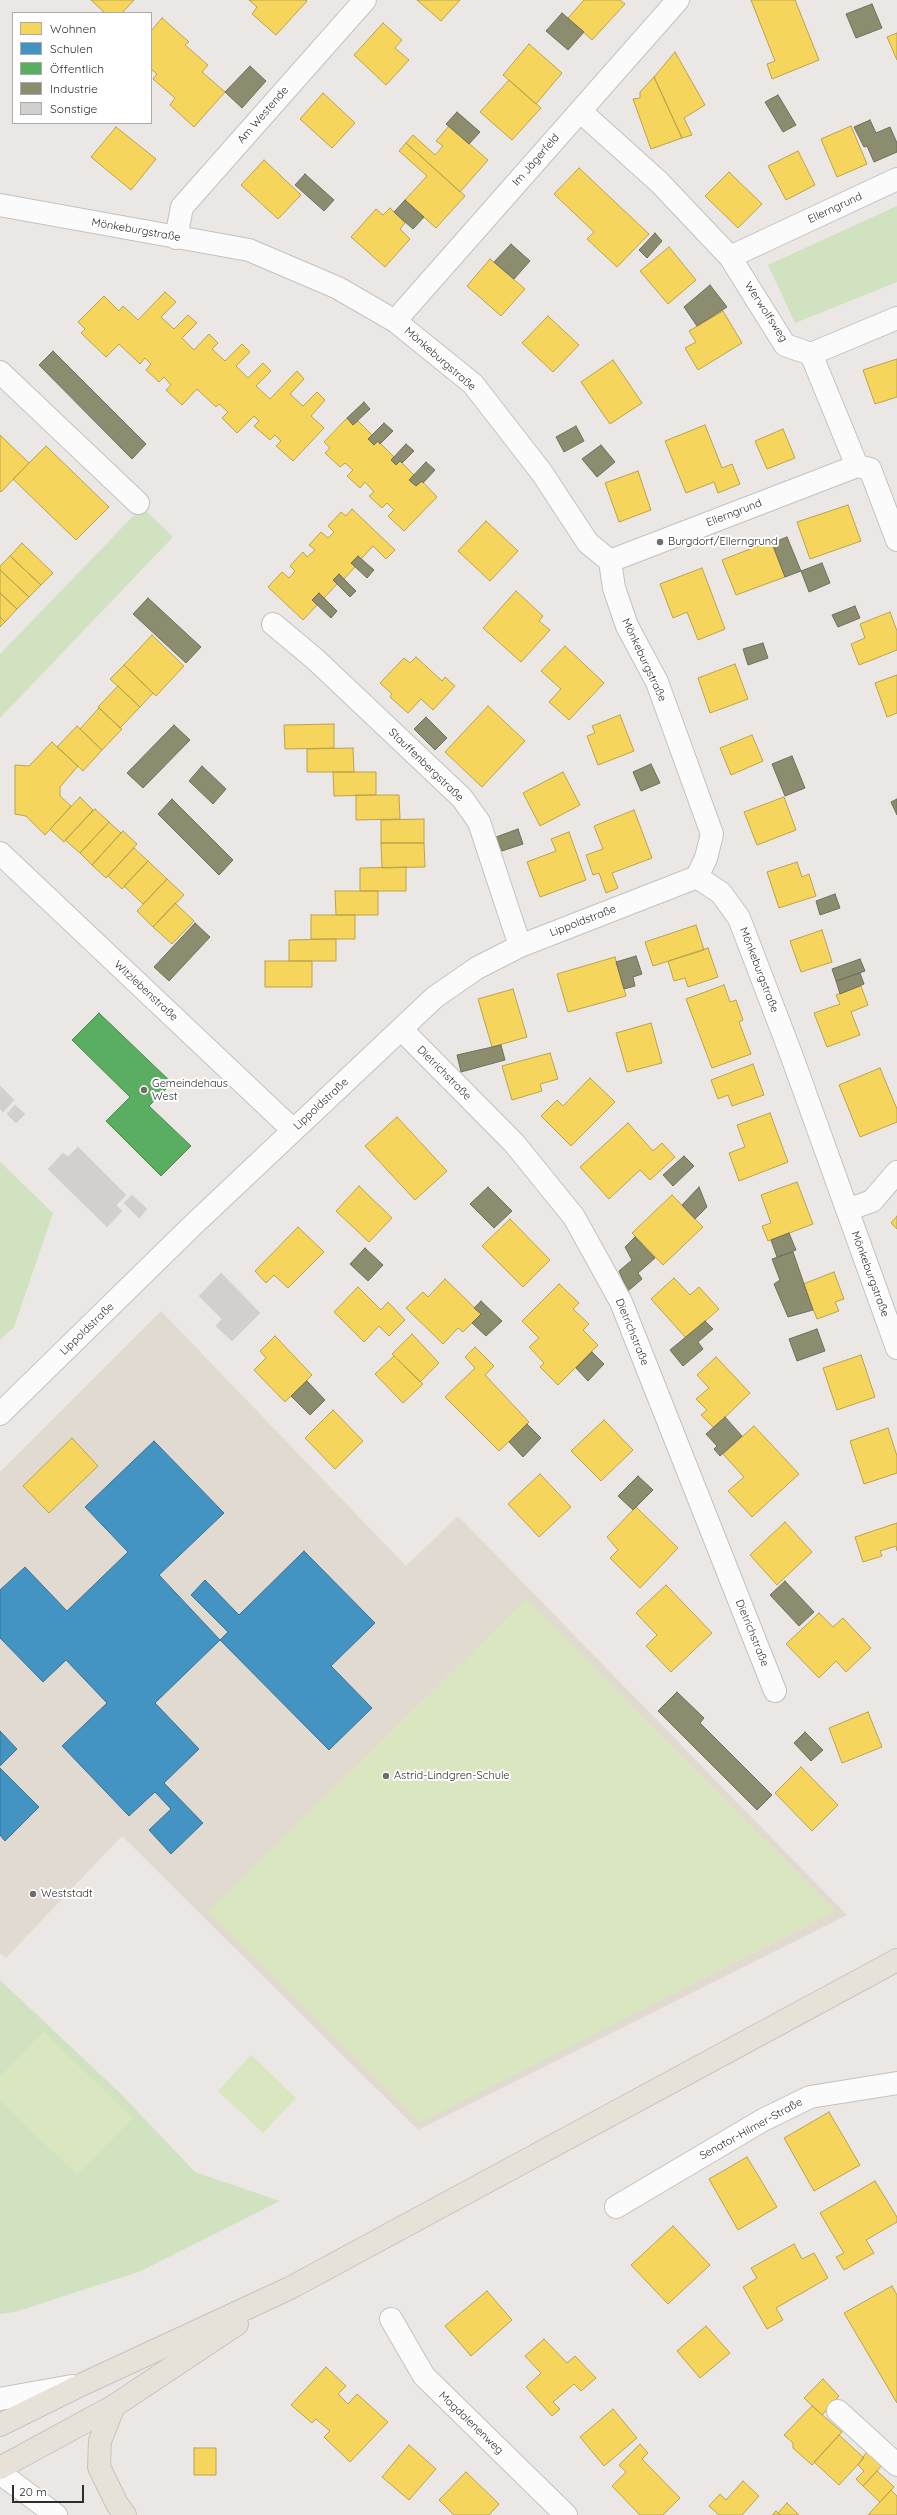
<!DOCTYPE html>
<meta charset="utf-8">
<style>
body{margin:0}
#map{position:relative;width:897px;height:2515px;overflow:hidden;background:#eae7e4;font-family:Quicksand,sans-serif}
canvas{display:block}
.legend{position:absolute;left:12px;top:12px;width:140px;height:112px;box-sizing:border-box;background:#fff;border:1px solid #ababab;margin:0;padding:5px 7px;list-style:none;font-size:12px;color:#2d2d2d}
.legend li{display:flex;align-items:center;gap:8px;height:20px}
.legend b{width:20px;border:1px solid #ababab}
.scale{position:absolute;left:12px;top:2485px;width:72px;height:18px;box-sizing:border-box;border:2px solid #2d2d2d;border-top:0;padding-left:5px;font-size:12px;line-height:14px;white-space:nowrap;color:#2d2d2d;-webkit-text-stroke:3px #fff;paint-order:stroke}
</style>
<div id="map">
<canvas width="897" height="2515"></canvas>
<ul class="legend">
<li><b style="height:11px;background:#f6d55c"></b>Wohnen</li>
<li><b style="height:11px;background:#4393c3"></b>Schulen</li>
<li><b style="height:11px;background:#5aae61"></b>Öffentlich</li>
<li><b style="height:11px;background:#8c8c6e"></b>Industrie</li>
<li><b style="height:11px;background:#d2cfcd"></b>Sonstige</li>
</ul>
<div class="scale">20 m</div>
</div>
<script>
const context = document.querySelector('canvas').getContext('2d');
context.lineJoin = 'round';
function fillPath(path, color) {
  context.fillStyle = color;
  context.fill(path, 'evenodd');
}
function poly(rows) {
  const path = new Path2D();
  for (const r of rows) {
    path.moveTo(r[0], r[1]);
    for (let i = 2; i < r.length; i += 2) path.lineTo(r[i], r[i + 1]);
  }
  return path;
}
function trace(path, color, width, dash) {
  context.strokeStyle = color;
  context.lineWidth = width;
  context.lineCap = dash ? 'butt' : 'round';
  context.setLineDash(dash || []);
  context.stroke(path);
}
function write(font, color, halo, rows, align = 'center') {
  context.font = font + ' Quicksand,sans-serif';
  context.lineWidth = 4;
  context.setLineDash([]);
  context.textBaseline = 'middle';
  context.strokeStyle = halo;
  context.fillStyle = color;
  for (const [text, x, y, turn = 0] of rows) {
    context.save();
    context.translate(x, y);
    context.rotate((+turn || 0) * Math.PI / 180);
    context.textAlign = isNaN(turn) ? turn : align;
    if (halo) context.strokeText(text, 0, 0);
    context.fillText(text, 0, 0);
    context.restore();
  }
}
fillPath(poly([
 [161,1311,406,1566,458,1516,847,1915,418,2130,122,1836,6,1958,0,1953,0,1472]
]), '#e1dad1');
fillPath(poly([
 [897,206,897,282,795,323,768,265],
 [142,507,173,537,0,718,0,654],
 [0,1162,53,1213,14,1327,0,1340],
 [0,1980,121,2094,195,2172,280,2201,141,2271,15,2312,0,2314]
]), '#d0e2c0');
fillPath(poly([
 [526,1599,836,1911,420,2123,207,1912],
 [43,2031,133,2118,77,2175,0,2101,0,2077],
 [251,2055,296,2098,263,2133,218,2091]
]), '#d9e6bf');
const homes = poly([
 [91,0,134,0,122,13,105,13,91,0],
 [249,0,306,0,307,1,276,35,252,14,257,7,249,0],
 [417,0,460,0,441,21,417,0],
 [584,0,620,0,625,4,592,40,568,18,584,0],
 [751,0,795,0,819,60,772,79,767,64,775,61,751,0],
 [162,18,189,42,185,45,208,65,202,72,225,92,194,127,170,105,175,98,153,79,157,74,151,69,151,31,162,18],
 [383,23,402,40,395,48,409,60,386,85,354,55,383,23],
 [897,33,897,60,887,37,897,33],
 [529,44,562,73,536,104,503,75,529,44],
 [675,52,705,105,684,118,692,135,682,138,654,77,675,52],
 [654,77,682,138,651,149,633,99,640,98,640,92,654,77],
 [509,80,541,108,512,140,480,112,509,80],
 [323,93,355,123,332,148,300,119,323,93],
 [449,126,488,160,460,192,406,143,413,135,435,155,443,146,436,141,449,126],
 [851,126,867,164,837,177,821,139,851,126],
 [116,127,156,159,131,190,91,157,116,127],
 [406,143,465,196,436,228,405,200,427,176,399,151,406,143],
 [798,151,815,185,786,200,768,166,798,151],
 [264,160,301,195,278,219,241,185,264,160],
 [579,168,649,234,617,267,587,239,594,232,554,194,579,168],
 [729,172,762,204,738,228,705,196,729,172],
 [390,208,405,223,400,229,410,239,385,267,351,237,376,209,383,215,390,208],
 [669,247,696,280,668,304,640,271,669,247],
 [490,259,525,289,501,316,467,286,490,259],
 [165,292,176,302,161,317,174,329,188,315,197,323,182,338,194,350,209,334,218,343,212,349,225,361,242,344,250,352,236,366,248,378,263,363,271,371,256,386,270,399,297,371,304,379,290,394,303,406,317,392,325,400,311,416,324,428,293,461,276,446,281,441,275,435,270,440,254,426,259,421,254,416,237,433,222,418,228,412,219,404,216,407,197,389,182,405,166,390,171,385,164,377,159,382,146,370,151,364,145,358,140,364,119,344,106,357,81,333,85,329,78,322,104,296,119,311,123,306,138,320,165,292],
 [723,311,742,343,698,370,685,348,696,342,689,331,723,311],
 [548,316,579,345,553,372,522,343,548,316],
 [897,359,897,397,875,404,863,370,897,359],
 [613,360,642,403,610,424,581,382,613,360],
 [347,418,353,425,358,421,372,435,368,439,374,445,378,441,394,457,391,460,396,465,400,461,414,475,409,480,416,486,422,481,437,497,404,531,388,516,394,510,387,503,382,508,369,496,374,492,365,482,360,488,347,476,353,470,345,463,340,467,325,453,330,448,324,442,347,418],
 [705,425,722,468,732,464,740,484,718,493,714,482,686,493,665,441,705,425],
 [783,429,795,458,767,469,755,441,783,429],
 [0,435,29,463,1,492,0,491,0,435],
 [46,446,109,507,76,540,13,479,46,446],
 [638,471,651,510,619,522,605,483,638,471],
 [848,505,861,541,810,559,797,522,848,505],
 [352,509,395,550,386,559,373,546,361,559,358,556,351,563,355,567,344,579,339,574,333,580,337,584,324,598,319,593,312,600,317,605,303,620,268,587,282,572,289,578,295,571,290,566,303,552,307,557,315,550,309,545,321,532,328,538,334,532,328,526,341,512,346,516,352,509],
 [486,521,518,551,490,581,458,551,486,521],
 [771,541,785,577,736,595,722,560,771,541],
 [22,543,53,573,41,585,10,556,22,543],
 [10,556,41,585,29,597,0,570,0,566,10,556],
 [702,568,725,629,698,640,687,612,673,618,660,584,702,568],
 [0,570,29,597,17,609,0,593,0,570],
 [516,591,543,616,539,621,550,630,521,662,483,628,516,591],
 [0,593,17,609,5,622,0,617,0,593],
 [890,612,897,631,897,650,859,665,851,644,865,638,860,624,890,612],
 [0,617,5,622,0,627,0,617],
 [152,635,184,666,156,696,124,665,152,635],
 [565,646,604,683,569,720,549,702,561,689,541,671,565,646],
 [416,657,442,681,445,677,455,686,433,710,421,699,408,713,390,697,392,694,380,683,404,658,410,663,416,657],
 [735,664,748,699,710,713,698,678,735,664],
 [124,665,153,693,140,707,110,679,124,665],
 [897,675,897,713,887,717,875,683,897,675],
 [118,686,140,707,120,728,98,707,118,686],
 [488,706,525,741,482,787,445,752,488,706],
 [99,708,122,729,102,750,80,729,99,708],
 [620,715,634,751,598,765,587,736,595,733,592,726,620,715],
 [334,724,334,748,285,749,284,725,334,724],
 [77,726,102,750,83,771,57,747,77,726],
 [752,735,763,761,731,775,720,748,752,735],
 [52,742,78,766,60,787,60,796,71,806,45,835,26,816,15,814,15,765,29,766,52,742],
 [353,748,354,772,307,772,307,749,353,748],
 [333,772,376,772,376,795,334,796,333,772],
 [563,772,580,805,540,826,523,793,563,772],
 [356,795,399,795,400,819,356,820,356,795],
 [80,797,93,810,64,842,50,829,80,797],
 [784,797,796,830,757,845,744,812,784,797],
 [95,809,109,822,80,853,65,840,95,809],
 [634,810,652,858,612,873,618,888,606,893,599,873,593,875,586,855,603,849,594,826,634,810],
 [424,819,424,843,381,843,381,820,424,819],
 [109,822,121,833,92,865,80,853,109,822],
 [123,831,137,844,106,878,92,865,123,831],
 [569,832,586,880,540,897,527,862,556,851,551,839,569,832],
 [381,843,424,843,425,867,382,868,381,843],
 [134,848,148,861,122,889,108,876,134,848],
 [148,861,167,879,143,904,124,886,148,861],
 [797,862,802,877,809,874,816,896,779,908,767,872,797,862],
 [406,867,406,891,360,891,360,868,406,867],
 [167,879,184,895,153,927,137,911,167,879],
 [335,891,378,891,378,915,336,915,335,891],
 [175,903,194,921,172,944,153,927,175,903],
 [311,915,355,915,355,939,311,939,311,915],
 [696,925,704,950,653,966,645,942,696,925],
 [822,930,832,962,801,972,790,941,822,930],
 [336,939,336,961,289,961,289,940,336,939],
 [708,948,718,977,688,987,685,978,674,981,668,961,708,948],
 [615,957,626,996,568,1012,557,974,615,957],
 [265,961,312,961,312,987,265,987,265,961],
 [724,985,730,1002,736,1000,743,1020,739,1022,751,1054,712,1068,686,999,724,985],
 [861,986,868,1005,851,1012,860,1035,827,1047,814,1013,840,1004,836,995,861,986],
 [513,989,527,1037,492,1047,478,999,513,989],
 [651,1023,662,1063,627,1072,616,1033,651,1023],
 [550,1053,558,1079,540,1084,542,1091,512,1100,502,1066,550,1053],
 [753,1064,764,1095,732,1106,728,1095,718,1099,711,1080,753,1064],
 [880,1068,897,1109,897,1122,860,1137,839,1085,880,1068],
 [590,1078,615,1102,571,1146,541,1116,557,1100,563,1106,590,1078],
 [770,1113,788,1162,739,1181,729,1153,745,1147,737,1125,770,1113],
 [397,1117,447,1171,415,1200,365,1146,397,1117],
 [628,1123,653,1151,662,1143,675,1157,650,1180,640,1170,609,1199,580,1167,628,1123],
 [797,1182,813,1224,768,1241,762,1226,771,1223,761,1195,797,1182],
 [359,1186,392,1218,369,1242,336,1211,359,1186],
 [672,1195,703,1227,663,1265,632,1233,672,1195],
 [897,1216,897,1229,891,1223,897,1216],
 [510,1219,550,1260,523,1287,482,1246,510,1219],
 [298,1227,324,1252,288,1288,274,1275,266,1283,255,1271,298,1227],
 [834,1272,844,1299,835,1302,839,1311,817,1319,803,1284,834,1272],
 [674,1278,690,1295,699,1287,719,1309,686,1338,651,1299,674,1278],
 [445,1279,481,1314,463,1332,458,1328,443,1344,406,1308,423,1292,428,1297,445,1279],
 [559,1284,579,1303,573,1309,589,1324,583,1330,598,1345,558,1385,540,1367,544,1363,529,1347,539,1338,522,1321,559,1284],
 [358,1287,381,1310,388,1302,405,1320,389,1336,379,1326,364,1342,334,1312,358,1287],
 [412,1334,439,1363,420,1382,392,1354,412,1334],
 [275,1336,312,1375,285,1402,254,1370,266,1358,260,1351,275,1336],
 [475,1347,494,1366,485,1375,529,1422,499,1451,445,1397,475,1368,465,1357,475,1347],
 [861,1355,875,1397,837,1410,823,1368,861,1355],
 [394,1356,423,1384,403,1403,375,1374,394,1356],
 [716,1357,750,1393,714,1428,701,1415,707,1410,696,1399,709,1388,697,1375,716,1357],
 [333,1410,363,1441,335,1469,305,1438,333,1410],
 [604,1420,633,1450,601,1481,571,1451,604,1420],
 [754,1426,799,1474,752,1517,728,1491,744,1477,723,1454,754,1426],
 [888,1428,897,1456,897,1473,864,1484,850,1441,888,1428],
 [72,1438,98,1466,49,1513,23,1486,72,1438],
 [540,1474,571,1507,539,1537,508,1504,540,1474],
 [636,1507,678,1548,640,1588,610,1558,618,1550,607,1537,636,1507],
 [785,1522,812,1552,777,1585,750,1555,785,1522],
 [897,1523,897,1551,896,1546,880,1551,882,1556,863,1562,855,1537,897,1523],
 [666,1585,712,1633,671,1672,646,1646,657,1635,636,1613,666,1585],
 [819,1613,833,1627,843,1618,871,1648,846,1672,836,1661,819,1678,786,1644,819,1613],
 [868,1712,882,1747,842,1763,829,1728,868,1712],
 [801,1767,838,1805,812,1831,775,1793,801,1767],
 [829,2112,860,2165,814,2191,784,2138,829,2112],
 [747,2157,777,2207,738,2230,709,2179,747,2157],
 [875,2181,897,2217,897,2222,866,2240,874,2253,844,2270,836,2257,844,2253,820,2213,875,2181],
 [673,2226,710,2265,668,2304,631,2265,673,2226],
 [794,2244,802,2259,814,2253,828,2278,776,2308,783,2320,767,2329,743,2287,757,2278,751,2268,794,2244],
 [892,2286,897,2295,897,2403,844,2313,892,2286],
 [487,2291,512,2320,471,2356,445,2326,487,2291],
 [706,2326,730,2353,700,2378,677,2351,706,2326],
 [544,2339,567,2363,575,2356,596,2378,581,2391,574,2384,553,2402,560,2409,552,2416,526,2387,541,2373,525,2356,544,2339],
 [326,2367,346,2386,338,2394,348,2404,357,2394,388,2422,350,2462,324,2437,330,2431,316,2419,312,2423,291,2405,326,2367],
 [823,2379,839,2396,822,2415,804,2398,823,2379],
 [812,2406,842,2432,812,2465,793,2448,793,2443,784,2435,812,2406],
 [613,2409,637,2438,604,2466,580,2437,613,2409],
 [839,2435,864,2458,839,2485,814,2462,839,2435],
 [640,2444,648,2453,642,2459,680,2498,663,2515,640,2515,612,2486,626,2472,619,2465,640,2444],
 [409,2445,436,2469,409,2500,382,2477,409,2445],
 [870,2447,886,2461,863,2486,856,2479,864,2471,858,2465,870,2447],
 [194,2448,216,2448,216,2475,194,2475,194,2448],
 [877,2471,894,2487,880,2502,863,2486,877,2471],
 [466,2472,499,2504,489,2515,454,2515,439,2500,466,2472],
 [743,2481,759,2496,742,2515,719,2515,709,2506,720,2494,726,2500,743,2481],
 [891,2490,897,2496,897,2515,868,2515,891,2490],
 [787,2503,799,2515,781,2515,778,2513,787,2503],
 [776,2511,778,2513,781,2515,772,2515,776,2511]
]);
fillPath(homes, '#f6d55c');
trace(homes, '#baa34e', 1);
const schools = poly([
 [154,1441,224,1513,159,1575,220,1640,155,1703,199,1749,164,1783,203,1823,171,1854,149,1830,171,1809,155,1792,129,1816,62,1746,107,1703,66,1660,43,1682,0,1638,0,1590,25,1567,67,1611,128,1552,85,1507,154,1441],
 [304,1551,375,1623,331,1666,372,1708,329,1750,220,1640,228,1632,191,1595,205,1580,239,1615,304,1551],
 [0,1731,17,1749,0,1766,0,1731],
 [0,1768,39,1807,5,1841,0,1835,0,1768]
]);
fillPath(schools, '#4393c3');
trace(schools, '#3c7496', 1);
const public = poly([
 [99,1013,172,1083,149,1106,191,1146,161,1176,106,1121,130,1097,72,1040,99,1013]
]);
fillPath(public, '#5aae61');
trace(public, '#4c8751', 1);
const industry = poly([
 [872,4,882,28,856,38,846,14,872,4],
 [562,13,584,32,568,50,546,31,562,13],
 [250,66,266,81,242,108,225,92,250,66],
 [778,95,796,125,783,132,765,102,778,95],
 [457,112,480,132,469,144,446,124,457,112],
 [870,120,876,133,890,127,897,143,897,152,874,162,867,146,864,147,854,127,870,120],
 [305,174,334,200,324,211,295,185,305,174],
 [405,200,424,217,413,229,394,212,405,200],
 [655,233,662,241,647,258,639,250,655,233],
 [511,244,530,261,514,279,494,262,511,244],
 [710,285,727,307,697,326,684,307,710,285],
 [53,351,146,444,132,459,39,365,53,351],
 [364,402,370,409,353,425,347,418,364,402],
 [384,423,393,431,380,444,378,441,374,445,368,439,384,423],
 [576,426,584,441,564,452,556,437,576,426],
 [406,444,414,451,402,463,400,461,396,465,391,460,406,444],
 [601,445,615,462,597,477,582,459,601,445],
 [426,462,435,470,423,483,422,481,416,486,409,480,426,462],
 [787,537,801,571,785,577,772,543,787,537],
 [358,556,374,570,367,578,351,563,358,556],
 [822,563,830,583,809,592,801,571,822,563],
 [339,574,356,591,350,597,333,580,339,574],
 [319,593,337,611,331,618,312,600,319,593],
 [148,598,201,647,186,663,133,614,148,598],
 [855,606,860,618,838,627,832,615,855,606],
 [763,643,768,658,748,665,743,649,763,643],
 [426,717,447,738,435,750,414,729,426,717],
 [174,725,190,740,143,788,127,773,174,725],
 [792,756,805,788,785,796,772,764,792,756],
 [651,764,660,783,641,791,633,772,651,764],
 [202,766,226,789,213,804,189,781,202,766],
 [172,799,233,860,219,875,158,814,172,799],
 [897,799,897,815,891,802,897,799],
 [518,829,523,844,502,851,496,837,518,829],
 [835,894,840,908,820,915,816,901,835,894],
 [195,923,210,937,169,981,154,967,195,923],
 [636,956,642,974,633,977,635,986,624,989,616,962,636,956],
 [860,959,865,971,836,981,832,969,860,959],
 [860,973,864,984,840,994,836,981,860,973],
 [501,1045,505,1060,461,1072,457,1055,501,1045],
 [684,1156,694,1166,673,1186,663,1175,684,1156],
 [488,1187,512,1211,494,1228,470,1204,488,1187],
 [699,1187,707,1207,695,1219,682,1205,699,1187],
 [789,1233,796,1250,777,1257,771,1240,789,1233],
 [635,1237,655,1258,638,1273,642,1279,628,1291,619,1271,632,1260,625,1247,635,1237],
 [365,1248,383,1265,368,1281,350,1264,365,1248],
 [793,1252,813,1310,788,1317,774,1284,780,1280,772,1259,793,1252],
 [481,1301,502,1321,486,1336,472,1323,481,1314,474,1308,481,1301],
 [705,1321,713,1329,698,1342,703,1349,683,1366,670,1350,705,1321],
 [817,1329,825,1351,797,1361,789,1339,817,1329],
 [592,1352,604,1364,588,1381,576,1368,592,1352],
 [307,1381,325,1400,310,1415,291,1396,307,1381],
 [725,1417,742,1436,720,1456,714,1449,717,1446,706,1434,725,1417],
 [527,1424,541,1438,523,1457,509,1442,527,1424],
 [638,1476,653,1490,633,1510,618,1496,638,1476],
 [785,1581,814,1612,799,1626,770,1595,785,1581],
 [677,1692,704,1718,700,1723,772,1795,757,1810,658,1711,677,1692],
 [805,1732,823,1750,811,1761,794,1743,805,1732]
]);
fillPath(industry, '#8c8c6e');
trace(industry, '#70705a', 1);
const building = poly([
 [0,1086,14,1100,3,1112,0,1109,0,1086],
 [15,1105,25,1114,16,1123,7,1114,15,1105],
 [78,1147,126,1195,116,1205,122,1211,107,1227,48,1169,63,1153,68,1157,78,1147],
 [132,1195,147,1209,139,1218,124,1203,132,1195],
 [221,1273,260,1313,232,1341,216,1326,222,1319,199,1296,221,1273]
]);
fillPath(building, '#d2cfcd');
trace(building, '#d5d3d0', 1);
const minor = poly([
 [580,111,659,182,730,257,785,345,811,354,857,466],
 [0,205,249,250,338,288,395,321,473,384,542,473,588,543,610,561,614,588,627,626,657,682,712,834,706,858,697,877,721,893,739,918,791,1054,897,1348],
 [176,238,182,207,365,0],
 [730,257,897,179],
 [395,321,678,0],
 [811,354,897,318],
 [0,372,138,503],
 [857,466,870,469,897,540],
 [610,561,857,466],
 [273,624,315,659,462,798,479,822,520,946],
 [0,853,293,1130],
 [401,1029,514,1143,574,1217,621,1302,775,1691],
 [847,1210,872,1201,897,1172],
 [0,1414,193,1225,435,997,477,968,520,946,697,877],
 [616,2207,763,2120,810,2097,897,2083],
 [391,2319,424,2376,566,2515],
 [0,2399,72,2386],
 [838,2411,897,2465],
 [0,2473,56,2515]
]);
const major = poly([
 [114,2406,100,2441,99,2467,117,2504,125,2515],
 [0,2425,83,2384,290,2288,897,1960],
 [0,2468,114,2406,237,2324]
]);
trace(minor, '#c3c2c2', 24);
trace(major, '#c6c4c3', 24);
trace(minor, '#fcfbfb', 22);
trace(major, '#e6e2d7', 22);
for (const [x, y, r, color] of [
 [660,542,4,"#6f6e6d"],
 [144,1090,4,"#6f6e6d"],
 [386,1776,4,"#6f6e6d"],
 [33,1894,4,"#6f6e6d"]
]) {
  const dot = new Path2D();
  dot.arc(x, y, r, 0, 2 * Math.PI);
  context.fillStyle = color;
  context.fill(dot);
  trace(dot, '#fff', 1.5);
}
write('11px', '#2d2d2d', '#fff', [
 ["Am Westende",263,115,-49],
 ["Im Jägerfeld",536,160,-49],
 ["Ellerngrund",835,208,-25],
 ["Mönkeburgstraße",136,230,10],
 ["Werwolfsweg",766,312,57],
 ["Mönkeburgstraße",440,359,41],
 ["Ellerngrund",734,513,-21],
 ["Mönkeburgstraße",644,660,65],
 ["Stauffenbergstraße",426,765,44],
 ["Lippoldstraße",583,921,-21],
 ["Mönkeburgstraße",759,970,69],
 ["Witzlebenstraße",146,991,43],
 ["Dietrichstraße",444,1073,45],
 ["Lippoldstraße",321,1104,-43],
 ["Mönkeburgstraße",870,1274,70],
 ["Lippoldstraße",87,1329,-44],
 ["Dietrichstraße",632,1332,68],
 ["Dietrichstraße",752,1633,68],
 ["Senator-Hilmer-Straße",751,2129,-29],
 ["Magdalenenweg",471,2423,44]
]);
write('11px', '#2d2d2d', '#fff', [
 ["Burgdorf/Ellerngrund",668,542],
 ["Gemeindehaus",152,1084],
 ["West",152,1097],
 ["Astrid-Lindgren-Schule",394,1776],
 ["Weststadt",41,1894]
], 'left');
</script>
